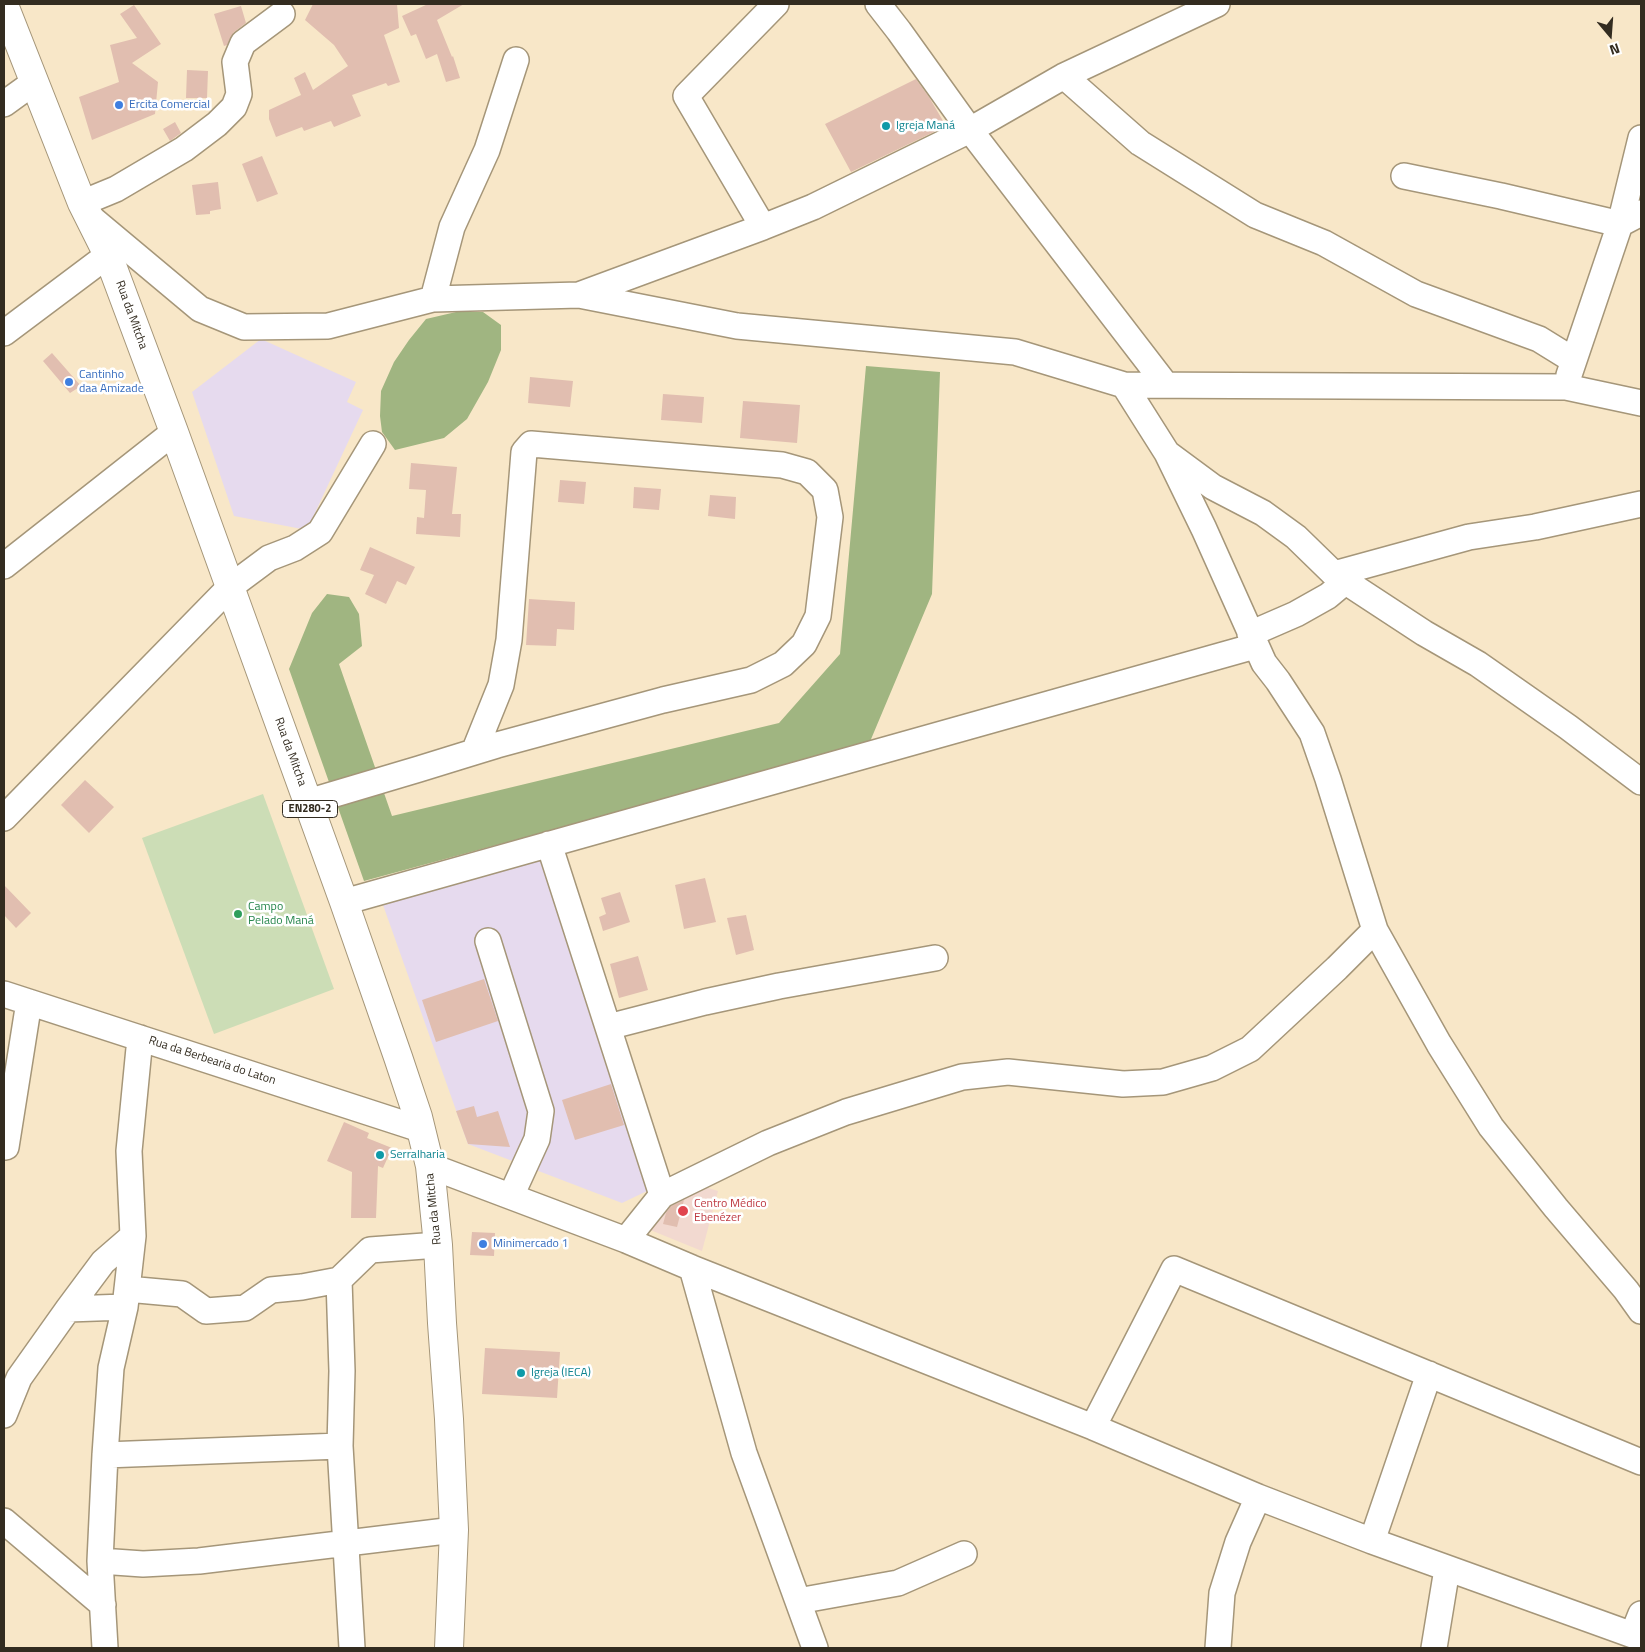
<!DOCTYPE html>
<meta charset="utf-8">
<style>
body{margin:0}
#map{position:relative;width:1645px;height:1652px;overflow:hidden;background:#f8e7c8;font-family:"Titillium Web",sans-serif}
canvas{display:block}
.frame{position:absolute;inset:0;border:5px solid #332c20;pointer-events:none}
.north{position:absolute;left:1585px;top:10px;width:50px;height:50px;-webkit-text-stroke:4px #fff;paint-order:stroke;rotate:162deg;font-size:14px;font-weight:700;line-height:20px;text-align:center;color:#332c20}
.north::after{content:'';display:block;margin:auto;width:18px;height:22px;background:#332c20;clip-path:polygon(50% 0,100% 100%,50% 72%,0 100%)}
</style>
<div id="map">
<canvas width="1645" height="1652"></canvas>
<div class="frame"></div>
<div class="north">N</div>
</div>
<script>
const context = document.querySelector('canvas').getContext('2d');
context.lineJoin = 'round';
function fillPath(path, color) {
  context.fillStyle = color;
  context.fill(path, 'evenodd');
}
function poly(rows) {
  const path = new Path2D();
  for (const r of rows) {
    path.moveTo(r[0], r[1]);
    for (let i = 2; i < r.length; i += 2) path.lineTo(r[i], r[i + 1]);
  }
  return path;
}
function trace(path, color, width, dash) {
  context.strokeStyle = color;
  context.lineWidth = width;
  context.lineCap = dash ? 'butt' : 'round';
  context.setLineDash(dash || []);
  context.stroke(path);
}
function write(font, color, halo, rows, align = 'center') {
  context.font = font + ' "Titillium Web",sans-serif';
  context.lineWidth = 5;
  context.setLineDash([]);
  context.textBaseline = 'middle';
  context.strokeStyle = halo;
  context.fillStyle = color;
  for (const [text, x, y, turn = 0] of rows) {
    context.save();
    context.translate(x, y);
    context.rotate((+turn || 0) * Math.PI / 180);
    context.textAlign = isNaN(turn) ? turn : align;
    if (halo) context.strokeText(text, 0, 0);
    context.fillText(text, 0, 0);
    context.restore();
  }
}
fillPath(poly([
 [261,339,356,382,347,402,363,410,307,530,234,516,192,392],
 [540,859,647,1191,622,1203,468,1144,383,905]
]), '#e6daee');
fillPath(poly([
 [689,1182,718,1191,702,1251,643,1227]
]), '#f2d9d0');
fillPath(poly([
 [263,794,334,989,214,1034,142,838]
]), '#ccddb6');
fillPath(poly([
 [456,312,483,312,501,325,501,350,488,382,467,419,444,438,395,450,382,432,380,416,381,391,394,362,409,340,426,319],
 [866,366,940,372,932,594,869,744,364,881,289,669,312,613,327,594,349,597,359,614,362,646,339,664,392,816,779,723,840,654]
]), '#a0b581');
fillPath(poly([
 [313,4,397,4,399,28,384,35,400,82,388,86,386,83,352,95,361,116,334,127,331,121,304,131,302,127,276,137,269,119,269,110,301,95,294,78,305,72,313,90,348,66,334,45,305,20],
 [428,4,464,4,437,20,452,57,453,56,460,78,446,82,437,54,426,59,416,34,411,36,402,16],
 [134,5,161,44,132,63,158,82,155,114,92,140,79,97,119,82,110,45,137,38,120,14],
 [241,6,246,23,234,32,227,45,224,46,214,14],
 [187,70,208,71,207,98,186,98],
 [916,79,929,97,946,126,851,172,825,124],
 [175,122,181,133,170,141,163,129],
 [262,156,278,194,257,202,242,164],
 [218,182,221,209,210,211,210,214,196,215,192,185],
 [52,353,81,386,70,393,43,361],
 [530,377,573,381,570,407,528,403],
 [663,394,704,397,702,423,661,420],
 [743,401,800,405,797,443,740,438],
 [411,463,457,467,452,514,461,514,460,537,416,534,417,517,424,518,426,490,409,489],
 [560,480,586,482,584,504,558,502],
 [634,487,661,489,659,510,633,508],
 [710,495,736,497,735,519,708,516],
 [370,547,415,567,406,585,397,581,386,604,365,594,374,575,360,570],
 [529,599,575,602,574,630,557,629,556,646,526,645],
 [85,780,114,807,89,833,61,805],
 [705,878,716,922,684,929,675,885],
 [4,885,31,913,16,928,4,915],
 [620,892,630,922,603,931,599,917,606,914,601,898],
 [746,915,754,950,736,955,727,918],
 [638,956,648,990,619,998,610,964],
 [484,979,498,1021,436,1042,422,1000],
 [611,1084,624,1125,575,1140,562,1100],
 [474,1106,477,1117,498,1111,510,1147,468,1144,456,1111],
 [344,1122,369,1133,367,1138,392,1148,383,1168,378,1166,376,1218,351,1218,352,1172,327,1161],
 [684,1200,677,1227,663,1224,666,1213,671,1206],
 [472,1232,495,1233,494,1256,470,1255],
 [485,1348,560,1352,557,1398,482,1394]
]), '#e1beb0');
const minor = poly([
 [878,4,899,31,970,130,1166,385],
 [1064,76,1140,143,1255,215,1324,243,1416,294,1539,339,1573,360],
 [4,104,33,83],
 [1404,176,1501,196,1620,224,1641,213],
 [82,203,116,189,184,149,217,124,234,107,239,94,235,62,243,43,282,14],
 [90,217,200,309,244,327,328,326,433,299,579,295,737,326,1015,352,1124,385,1566,387,1641,403],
 [763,227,686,96,776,4],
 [579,295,763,227,813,207,970,130,1064,76,1217,4],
 [433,299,452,227,487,150,516,60],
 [4,333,108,255],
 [1569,375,1620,224,1641,138],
 [1124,385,1167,453,1213,487,1263,513,1296,537,1334,574,1424,633,1478,664,1568,727,1641,782],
 [1167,453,1204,529,1264,663,1278,681,1312,733,1328,779,1375,930,1439,1044,1491,1127,1556,1208,1626,1290,1641,1311],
 [4,566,174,432],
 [1334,574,1469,537,1535,527,1641,504],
 [1250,634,1296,614,1328,596,1346,581],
 [308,802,419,769,474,752,497,745,663,700,751,680,783,664,804,644,818,616,830,517,825,490,807,472,782,465,531,444,524,452,509,640,501,685,474,752],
 [4,818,230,587,269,558,295,548,320,532,373,444],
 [549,844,662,1195],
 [344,902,1255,646],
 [488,941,541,1111,537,1139,511,1196],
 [4,994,420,1129],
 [608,1027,705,1002,779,986,935,958],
 [6,1147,29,1002],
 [430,1166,626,1240,692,1268,1093,1427,1258,1497,1372,1541,1641,1638],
 [626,1240,662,1195,768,1143,846,1112,962,1077,1008,1072,1123,1084,1163,1082,1212,1068,1250,1049,1337,968,1375,930],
 [692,1268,744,1453,815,1648],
 [339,1280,342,1371,340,1446,352,1648],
 [127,1289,182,1294,206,1311,245,1308,271,1290,302,1287,339,1280,370,1250,438,1245],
 [68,1309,125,1307],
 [4,1415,19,1378,68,1309,103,1262,133,1236],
 [1093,1427,1174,1269,1641,1462],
 [105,1455,340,1446],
 [4,1521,103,1605],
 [1372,1541,1429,1374],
 [100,1561,143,1564,199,1561,454,1530],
 [798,1601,898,1583,964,1554],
 [1633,1634,1641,1614],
 [105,1648,100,1561,105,1455,111,1368,125,1307,133,1236,129,1151,140,1038],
 [1218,1648,1222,1593,1238,1542,1258,1497],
 [1434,1648,1447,1569]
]);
const major = poly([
 [4,5,82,203,108,255,174,432,344,902,398,1057,418,1117,430,1166,438,1245,442,1323,449,1419,454,1530,449,1648]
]);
trace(minor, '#a59679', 28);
trace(major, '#a59679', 30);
trace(minor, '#fff', 25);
trace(major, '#fff', 28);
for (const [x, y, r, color] of [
 [119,105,5,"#3f7fe0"],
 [886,126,5,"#0f9aa8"],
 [69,382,5,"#3f7fe0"],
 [238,914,5,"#2e9e5b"],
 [380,1155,5,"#0f9aa8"],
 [683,1211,6,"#e0444e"],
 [483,1244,5,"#3f7fe0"],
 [521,1373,5,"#0f9aa8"]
]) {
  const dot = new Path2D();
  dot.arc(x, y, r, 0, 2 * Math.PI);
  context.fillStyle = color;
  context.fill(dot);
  trace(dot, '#fff', 2);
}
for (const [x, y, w] of [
 [310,809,55]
]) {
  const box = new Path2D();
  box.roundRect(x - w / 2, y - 8.5, w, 17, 4);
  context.fillStyle = '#fff';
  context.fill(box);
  trace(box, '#332c20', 1);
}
write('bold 11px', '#332c20', null, [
 ["EN280-2",310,809]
]);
write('12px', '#366cbe', '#fff', [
 ["Ercita Comercial",129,105],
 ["Cantinho",79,375],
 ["daa Amizade",79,389],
 ["Minimercado 1",493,1244]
], 'left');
write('12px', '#0d838f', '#fff', [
 ["Igreja Maná",896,126],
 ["Serralharia",390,1155],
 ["Igreja (IECA)",531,1373]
], 'left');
write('12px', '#332c20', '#fff', [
 ["Rua da Mitcha",131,315,70],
 ["Rua da Mitcha",290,752,70],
 ["Rua da Berbearia do Laton",212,1061,18],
 ["Rua da Mitcha",434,1209,-96]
]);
write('12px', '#27864d', '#fff', [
 ["Campo",248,907],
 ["Pelado Maná",248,921]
], 'left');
write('12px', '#be3a42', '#fff', [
 ["Centro Médico",694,1204],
 ["Ebenézer",694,1218]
], 'left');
</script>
